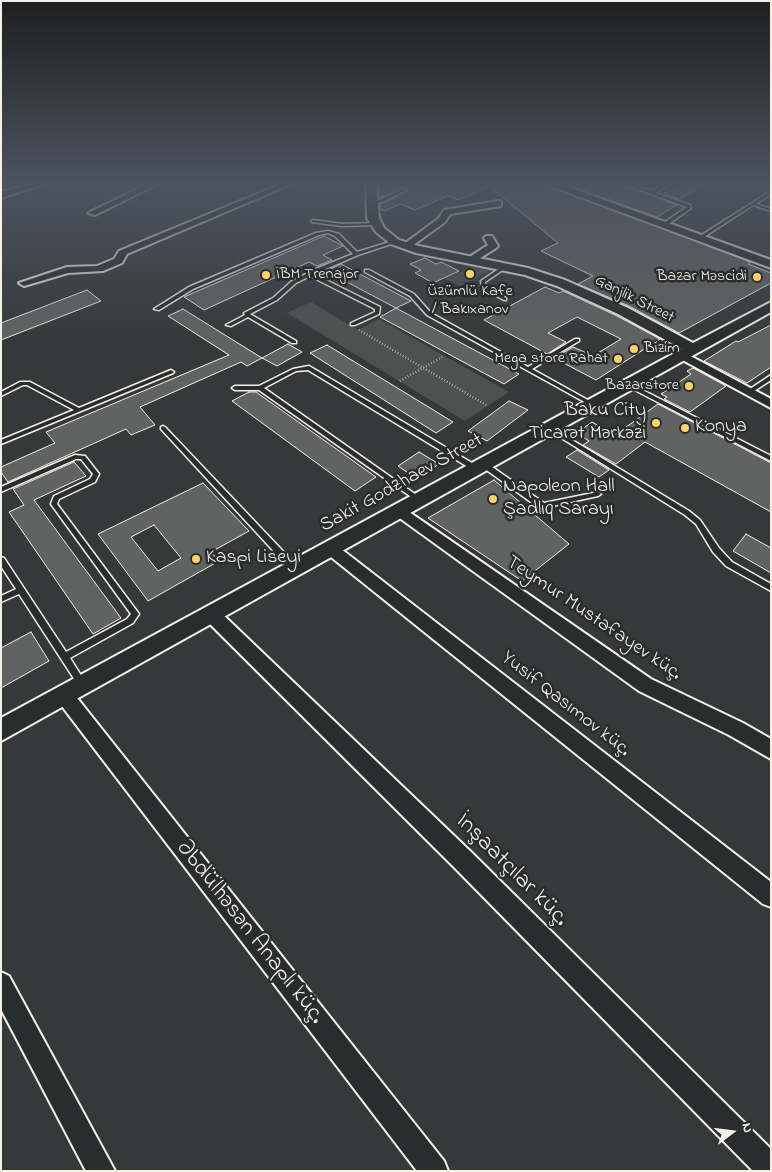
<!DOCTYPE html>
<meta charset="utf-8">
<style>
body{margin:0}
#map{position:relative;width:772px;height:1172px;overflow:hidden;background:#363939;font-family:"Indie Flower",sans-serif}
canvas{display:block}
.frame{position:absolute;inset:0;border:2px solid #f4f1e8;pointer-events:none}
.north{position:absolute;left:707px;top:1107px;width:50px;height:50px;-webkit-text-stroke:4px #2a2d2e;paint-order:stroke;rotate:75deg;font-size:14px;font-weight:700;line-height:20px;text-align:center;color:#f4f1e8}
.north::after{content:'';display:block;margin:auto;width:18px;height:22px;background:#f4f1e8;clip-path:polygon(50% 0,100% 100%,50% 72%,0 100%)}
</style>
<div id="map">
<canvas width="772" height="1172"></canvas>
<div class="frame"></div>
<div class="north">N</div>
</div>
<script>
const context = document.querySelector('canvas').getContext('2d');
context.lineJoin = 'round';
function fillPath(path, color) {
  context.fillStyle = color;
  context.fill(path, 'evenodd');
}
function poly(rows) {
  const path = new Path2D();
  for (const r of rows) {
    path.moveTo(r[0], r[1]);
    for (let i = 2; i < r.length; i += 2) path.lineTo(r[i], r[i + 1]);
  }
  return path;
}
function trace(path, color, width, dash) {
  context.strokeStyle = color;
  context.lineWidth = width;
  context.lineCap = dash ? 'butt' : 'round';
  context.setLineDash(dash || []);
  context.stroke(path);
}
function write(font, color, halo, rows, align = 'center') {
  context.font = font + ' "Indie Flower",sans-serif';
  context.lineWidth = 5;
  context.setLineDash([]);
  context.textBaseline = 'middle';
  context.strokeStyle = halo;
  context.fillStyle = color;
  for (const [text, x, y, turn = 0] of rows) {
    context.save();
    context.translate(x, y);
    context.rotate((+turn || 0) * Math.PI / 180);
    context.textAlign = isNaN(turn) ? turn : align;
    if (halo) context.strokeText(text, 0, 0);
    context.fillText(text, 0, 0);
    context.restore();
  }
}
fillPath(poly([
 [471,268,493,270,460,286,444,278],
 [311,302,358,330,379,319,509,392,465,421,287,313]
]), '#4e514f');
const building = poly([
 [378,182,538,182,751,262,748,264,771,273,771,283,679,333,629,306,578,284,593,276,541,251,558,243,490,187,458,200,448,196,415,210,400,204,385,211,380,209,380,204,407,192,408,189,402,187,379,198,378,182],
 [559,182,611,182,677,205,657,217,559,182],
 [687,182,702,182,704,185,679,199,664,194,687,182],
 [324,236,343,246,323,255,332,260,317,266,309,262,204,310,184,297,324,236],
 [425,258,436,264,441,262,459,271,433,283,415,273,421,270,410,264,425,258],
 [341,264,411,301,396,308,326,271,341,264],
 [545,287,559,293,563,291,617,316,660,339,596,380,554,358,573,347,593,356,621,339,577,317,548,333,566,342,547,354,484,320,545,287],
 [87,290,101,301,1,340,1,323,87,290],
 [396,308,519,374,504,384,380,317,396,308],
 [183,309,262,358,247,366,241,362,140,407,155,425,131,435,126,429,8,482,1,472,1,467,55,443,46,432,229,355,168,316,183,309],
 [771,325,771,367,747,383,704,361,736,341,738,342,771,325],
 [288,344,302,352,277,366,262,358,288,344],
 [327,345,453,422,436,433,310,353,327,345],
 [693,368,726,386,690,412,664,399,667,397,661,394,691,374,687,371,693,368],
 [249,392,256,392,376,477,355,491,232,401,249,392],
 [509,401,528,410,487,441,468,431,509,401],
 [658,404,771,463,771,512,645,442,616,464,583,445,589,441,577,433,592,422,615,435,658,404],
 [577,450,609,470,599,477,566,457,577,450],
 [419,452,439,464,417,479,398,466,419,452],
 [74,462,86,476,34,500,121,618,93,634,9,512,24,505,13,489,74,462],
 [494,480,569,544,522,581,428,518,494,480],
 [203,483,249,531,211,552,219,561,148,601,98,534,203,483],
 [154,525,181,558,158,571,131,537,154,525],
 [746,534,771,548,771,573,733,551,746,534],
 [31,632,49,661,1,688,1,648,31,632]
]);
fillPath(building, '#616362');
trace(building, '#f4f1e8', 1);
const service = poly([
 [619,182,624,182,651,191,671,182,675,182,655,193,690,205,691,208,666,226,662,226,662,224,687,207,619,182],
 [403,189,406,190,382,202,371,204,369,203,380,200,403,189],
 [771,191,771,194,756,204,771,209,771,211,753,205,701,239,697,238,771,191],
 [313,220,342,224,376,223,378,224,376,225,342,226,312,222,311,221,313,220],
 [328,231,339,234,357,252,393,241,397,242,358,255,314,274,380,307,379,314,355,325,351,325,351,323,375,312,375,309,310,276,296,283,277,300,250,314,296,341,296,343,292,343,248,317,231,326,226,325,245,315,244,313,273,298,292,281,318,268,353,254,335,236,328,233,319,235,193,289,159,310,154,309,189,287,316,233,328,231],
 [503,266,507,267,485,282,486,286,506,298,506,300,504,300,482,288,481,281,503,266],
 [365,270,369,270,414,294,431,313,528,367,575,339,579,339,579,341,532,369,595,404,592,406,590,405,427,315,410,296,365,272,365,270],
 [309,366,477,466,478,468,477,470,473,470,308,370,296,371,264,388,422,499,421,501,417,501,259,390,235,390,232,388,235,386,259,386,293,369,309,366],
 [171,370,174,372,173,373,1,444,1,440,74,410,27,385,23,385,1,396,1,392,20,382,30,382,79,408,171,370],
 [771,375,771,380,751,393,747,393,747,391,771,375],
 [627,382,771,456,771,461,625,385,625,383,627,382],
 [163,426,165,427,298,567,299,569,298,571,292,571,161,429,161,427,163,426],
 [549,426,689,511,700,520,719,548,732,562,771,584,771,591,726,566,713,552,696,524,685,515,547,429,547,427,549,426],
 [75,455,85,456,99,474,95,482,59,499,57,504,139,614,133,623,70,658,87,685,86,688,83,689,80,688,19,594,1,602,1,596,16,589,1,566,1,557,4,558,66,652,127,619,131,614,51,504,54,496,90,479,93,474,81,459,76,459,1,492,1,487,75,455],
 [481,462,485,462,544,503,598,492,601,494,598,496,543,508,535,505,481,466,481,462]
]);
const minor = poly([
 [38,182,50,182,1,198,1,192,38,182],
 [152,182,162,182,95,215,88,213,152,182],
 [286,182,296,182,127,254,122,263,103,271,68,273,24,286,19,283,67,267,97,266,114,259,119,251,286,182],
 [498,201,501,202,501,206,450,214,445,222,408,249,400,247,439,218,444,210,498,201],
 [486,236,492,236,498,246,496,248,474,262,468,262,468,258,488,245,484,238,486,236],
 [681,351,771,399,771,408,677,357,677,353,681,351],
 [399,505,651,679,743,723,771,739,771,759,729,735,639,691,394,514,392,510,394,506,399,505],
 [331,543,336,545,771,882,771,907,763,904,326,553,323,549,326,545,331,543],
 [212,608,218,610,471,852,771,1149,771,1171,753,1171,455,868,206,620,204,615,206,610,212,608],
 [64,687,70,689,444,1161,448,1171,417,1171,58,701,55,695,58,689,64,687],
 [1,972,9,976,115,1171,86,1171,1,1009,1,972]
]);
const tertiary = poly([
 [366,182,376,182,379,218,384,228,399,240,419,246,528,268,565,280,628,308,693,343,771,302,771,312,1,741,1,718,682,349,618,314,557,286,525,275,416,253,391,244,376,232,367,218,366,182],
 [540,182,554,182,771,260,771,268,540,182]
]);
trace(service, '#f4f1e8', 3);
trace(minor, '#f4f1e8', 4);
trace(tertiary, '#f4f1e8', 4);
trace(poly([
 [359,330,488,406],
 [400,381,444,356]
]), '#f4f1e8', 2.5, [0.5, 2.5]);
fillPath(service, '#2a2d2e');
fillPath(minor, '#2a2d2e');
fillPath(tertiary, '#2a2d2e');
const sky = context.createLinearGradient(0, 0, 0, 346);
sky.addColorStop(0, '#1e1f1f');
sky.addColorStop(0.53, '#4c545f');
sky.addColorStop(1, '#4c545f00');
context.fillStyle = sky;
context.fillRect(0, 0, 772, 346);
for (const [x, y, r, color] of [
 [470,274,5,"#ffd166"],
 [266,275,5,"#ffd166"],
 [757,277,5,"#ffd166"],
 [634,349,5,"#ffd166"],
 [618,359,5,"#ffd166"],
 [689,386,5,"#ffd166"],
 [656,423,5,"#ffd166"],
 [685,428,5,"#ffd166"],
 [493,499,5,"#ffd166"],
 [196,559,5,"#ffd166"]
]) {
  const dot = new Path2D();
  dot.arc(x, y, r, 0, 2 * Math.PI);
  context.fillStyle = color;
  context.fill(dot);
  trace(dot, '#2a2d2e', 2);
}
write('16px', '#f4f1e8', '#2a2d2e', [
 ["İBM Trenajor",276,275,"left"],
 ["Bazar Məscidi",747,277],
 ["Üzümlü Kafe",470,292,"center"],
 ["/ Bakıxanov",470,310,"center"],
 ["Bizim",644,349,"left"],
 ["Mega store Rahat",608,359],
 ["Bazarstore",679,386]
], 'right');
write('16px', '#f4f1e8', '#2a2d2e', [
 ["Ganjlik Street",634,300,27]
]);
write('20px', '#f4f1e8', '#2a2d2e', [
 ["Baku City",646,412,"right"],
 ["Ticarət Mərkəzi",646,435,"right"],
 ["Konya",695,428],
 ["Napoleon Hall",503,488],
 ["Şadlıq Sarayı",503,511],
 ["Kaspi Liseyi",206,559]
], 'left');
write('20px', '#f4f1e8', '#2a2d2e', [
 ["Sakit Godzhaev Street",402,484,-29],
 ["Teymur Mustafayev küç.",593,619,34],
 ["Yusif Qasımov küç.",565,705,38]
]);
write('24px', '#f4f1e8', '#2a2d2e', [
 ["İnşaatçılar küç.",511,871,45],
 ["Əbdülhəsən Anaplı küç.",249,933,52]
]);
</script>
